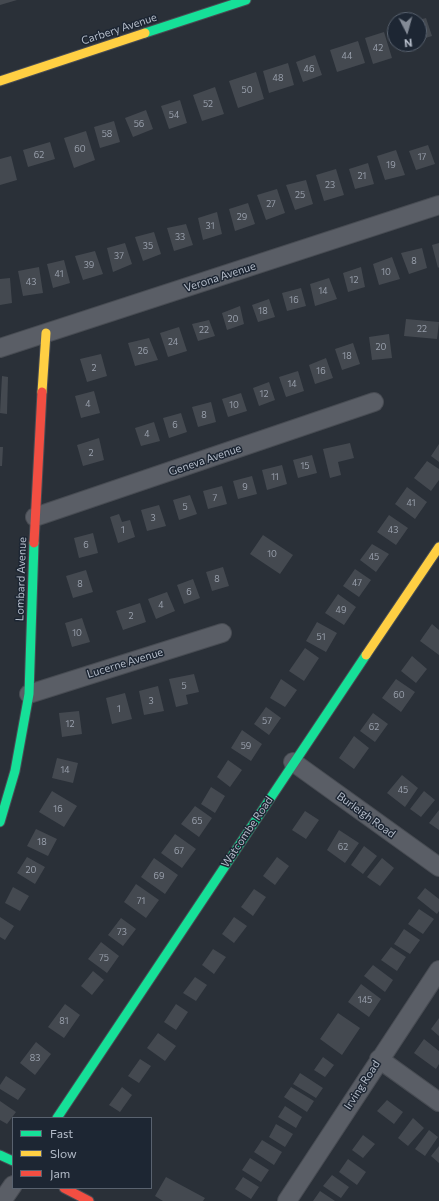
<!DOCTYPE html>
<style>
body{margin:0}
#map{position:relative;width:439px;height:1201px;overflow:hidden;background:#2a3038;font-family:Commissioner,sans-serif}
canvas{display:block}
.legend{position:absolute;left:12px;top:1117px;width:140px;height:72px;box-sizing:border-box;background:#1d2633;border:1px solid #59626f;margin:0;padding:5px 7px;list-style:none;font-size:12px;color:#b4bcc9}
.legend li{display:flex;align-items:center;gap:8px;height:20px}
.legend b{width:20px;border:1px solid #59626f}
.north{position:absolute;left:387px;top:12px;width:40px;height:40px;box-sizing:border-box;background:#1d2633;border:1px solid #59626f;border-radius:50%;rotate:174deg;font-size:11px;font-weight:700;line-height:16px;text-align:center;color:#b4bcc9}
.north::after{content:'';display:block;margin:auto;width:14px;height:18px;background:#848b96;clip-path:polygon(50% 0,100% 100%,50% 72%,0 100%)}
</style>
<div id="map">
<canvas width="439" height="1201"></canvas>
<ul class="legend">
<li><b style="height:5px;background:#16e098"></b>Fast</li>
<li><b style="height:5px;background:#ffcf43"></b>Slow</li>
<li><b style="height:5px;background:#f24e42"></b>Jam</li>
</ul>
<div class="north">N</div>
</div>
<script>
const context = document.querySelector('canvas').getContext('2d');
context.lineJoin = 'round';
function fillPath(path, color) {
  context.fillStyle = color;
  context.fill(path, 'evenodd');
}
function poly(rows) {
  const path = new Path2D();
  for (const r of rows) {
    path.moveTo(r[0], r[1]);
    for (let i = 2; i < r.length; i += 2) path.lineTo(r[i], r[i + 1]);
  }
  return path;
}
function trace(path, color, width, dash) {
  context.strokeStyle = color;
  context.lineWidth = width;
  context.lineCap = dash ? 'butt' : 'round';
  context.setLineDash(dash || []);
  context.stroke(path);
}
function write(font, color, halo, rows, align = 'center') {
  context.font = font + ' Commissioner,sans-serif';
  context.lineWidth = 3;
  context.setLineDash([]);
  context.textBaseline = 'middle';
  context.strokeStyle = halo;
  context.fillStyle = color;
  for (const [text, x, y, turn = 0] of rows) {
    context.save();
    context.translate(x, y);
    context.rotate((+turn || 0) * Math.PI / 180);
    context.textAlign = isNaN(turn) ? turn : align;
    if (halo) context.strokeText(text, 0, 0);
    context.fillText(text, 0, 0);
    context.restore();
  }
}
fillPath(poly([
 [0,0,17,0,0,5],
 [426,18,432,36,419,40,419,20],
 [384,32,392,58,373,64,365,38],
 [358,41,365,63,337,72,330,50],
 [315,55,322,75,303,82,296,62],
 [288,63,294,85,269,93,263,71],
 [256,72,264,99,238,108,229,81],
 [215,87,224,114,202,121,193,95],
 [180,100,187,123,169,129,161,106],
 [146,110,153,129,133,137,125,118],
 [114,121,120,142,100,148,94,127],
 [86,131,95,160,74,168,64,138],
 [50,142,55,159,28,167,23,150],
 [428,145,435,164,416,170,409,151],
 [396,150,405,175,385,180,377,156],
 [11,156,17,180,0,185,0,159],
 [368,163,374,184,355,189,349,169],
 [336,169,344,195,324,201,316,175],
 [306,180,313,204,295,210,286,185],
 [277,189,285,213,266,220,257,195],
 [248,203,255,224,235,231,229,209],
 [217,212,222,234,203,240,198,218],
 [186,224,193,245,174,251,167,228],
 [154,232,161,254,143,261,135,237],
 [125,243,132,264,113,272,107,248],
 [439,243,439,267,438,268,432,245],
 [422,248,427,268,409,274,401,253],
 [95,251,103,274,83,280,75,256],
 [392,257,400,279,379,285,373,264],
 [64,260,70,283,53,288,47,264],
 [39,267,43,293,23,296,18,271],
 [361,267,365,287,348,292,343,273],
 [10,278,12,303,0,305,0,279],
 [329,278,337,299,315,306,310,284],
 [301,288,306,306,287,311,282,293],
 [269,299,275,317,258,322,252,305],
 [240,306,244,324,227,330,222,313],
 [406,319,439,322,437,339,404,336],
 [209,320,215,336,198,341,192,324],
 [179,327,187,351,168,357,160,333],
 [389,334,392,358,372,360,369,337],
 [149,338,158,360,135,366,128,343],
 [353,343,360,364,342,370,335,349],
 [101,354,107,376,87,382,80,359],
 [326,358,333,378,315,384,309,365],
 [298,371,304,391,286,397,279,377],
 [2,376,8,377,7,414,0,413],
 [269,382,275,400,259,406,253,388],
 [94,391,100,413,81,418,75,396],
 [241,393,247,411,228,417,222,399],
 [211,402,216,422,198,427,192,407],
 [181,413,187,432,169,438,163,418],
 [154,422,160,441,141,446,135,428],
 [99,438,104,460,83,466,77,445],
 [350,443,354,458,338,462,341,475,330,478,323,449],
 [439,444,439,462,431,456],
 [0,447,3,447,2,466,0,466],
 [312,455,317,473,298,478,293,460],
 [427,461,439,469,439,480,431,491,414,478],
 [282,465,287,484,267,490,262,470],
 [252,476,257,494,238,499,233,481],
 [222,486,227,504,208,509,203,491],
 [407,487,427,502,415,519,395,504],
 [190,495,197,514,179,520,173,500],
 [159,505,166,526,147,531,141,510],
 [119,514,122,522,130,520,135,537,118,543,110,517],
 [389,515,408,528,396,545,377,532],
 [93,533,98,553,79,558,74,538],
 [263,535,293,555,280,574,250,554],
 [372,544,389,554,376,572,360,560],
 [223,567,229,586,212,591,206,572],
 [355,569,371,580,359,597,343,586],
 [86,570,93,592,73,598,66,576],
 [193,579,200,598,184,604,177,585],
 [167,592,175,611,156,619,148,599],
 [338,594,356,607,344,625,325,613],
 [140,603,146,622,123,630,116,611],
 [82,618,90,642,72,647,65,623],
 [317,622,337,633,326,652,306,641],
 [432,624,439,630,439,655,420,641],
 [305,648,319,658,304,681,289,671],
 [412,656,427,669,416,683,401,671],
 [194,674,199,692,186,695,188,704,176,707,169,679],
 [281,679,297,690,285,707,270,698],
 [396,679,415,692,401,712,382,698],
 [158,686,164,711,144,715,139,691],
 [125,693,132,719,112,724,106,698],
 [266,707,281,718,269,735,254,724],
 [79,711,82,734,62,737,59,713],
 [373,713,388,724,375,742,360,731],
 [242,730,262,744,251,761,231,748],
 [354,736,369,748,354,769,339,758],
 [57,758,78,763,73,783,52,778],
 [228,760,242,770,230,787,217,777],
 [402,775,418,788,405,807,387,793],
 [211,787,225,796,215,813,201,804],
 [52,791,77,806,64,827,39,812],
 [424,791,435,800,421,817,410,809],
 [195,806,212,818,199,837,181,824],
 [439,810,439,830,429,823],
 [305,811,319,820,306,839,292,830],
 [36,829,57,839,48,856,27,846],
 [339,830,359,843,345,863,327,850],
 [175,834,196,849,182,868,161,853],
 [364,846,377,856,363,874,351,865],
 [27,857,45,867,35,884,17,873],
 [277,857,289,866,275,885,263,876],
 [154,858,178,875,165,894,141,877],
 [382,858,394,868,380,886,367,877],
 [136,884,159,900,146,918,124,902],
 [13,887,29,896,20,911,5,903],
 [425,888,439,899,439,911,437,914,417,898],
 [254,889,266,897,253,916,241,907],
 [419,909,434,919,423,934,408,924],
 [0,917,14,926,5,940,0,937],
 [234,917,247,926,234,943,222,934],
 [121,918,136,929,123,946,108,935],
 [404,929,420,940,410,954,394,944],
 [101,942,119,956,107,973,88,959],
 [391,947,406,957,397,971,381,960],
 [213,949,226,957,214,974,202,965],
 [373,965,393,980,385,992,364,976],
 [93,971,104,980,92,995,81,986],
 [195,977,207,985,196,1001,183,993],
 [361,984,381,999,369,1017,348,1002],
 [65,1004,80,1015,64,1038,48,1027],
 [176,1004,188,1012,176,1030,164,1022],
 [338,1013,360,1028,342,1055,320,1039],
 [439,1018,439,1036,431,1029],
 [158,1033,176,1046,165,1061,147,1048],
 [424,1039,439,1051,439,1064,436,1069,414,1053],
 [36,1042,51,1054,35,1075,20,1063],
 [323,1057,334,1065,325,1077,314,1070],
 [140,1059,151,1066,139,1083,128,1076],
 [300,1073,323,1088,316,1098,293,1084],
 [6,1076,26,1089,18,1100,0,1089,0,1085],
 [122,1087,132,1095,120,1112,109,1105],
 [291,1087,314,1101,307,1112,284,1097],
 [387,1100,403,1112,394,1124,377,1111],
 [0,1101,16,1112,7,1124,0,1120],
 [285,1106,302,1117,296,1128,278,1117],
 [413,1118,424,1128,408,1146,398,1138],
 [276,1124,293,1134,285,1147,269,1137],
 [429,1130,438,1137,425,1156,415,1149],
 [363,1135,375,1144,363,1158,352,1150],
 [262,1140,282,1152,274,1165,254,1152],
 [439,1146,439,1163,431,1156],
 [250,1158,269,1170,261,1182,242,1170],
 [348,1159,366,1172,357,1185,339,1172],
 [332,1175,349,1187,341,1198,323,1186],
 [166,1177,205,1198,203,1201,163,1201,155,1196],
 [243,1177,259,1187,251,1199,235,1189],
 [320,1191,335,1201,313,1201]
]), '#444950');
const street = poly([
 [0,348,439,205],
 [35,517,374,402],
 [29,694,222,633],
 [293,762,439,867],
 [379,1059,439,1102],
 [2,1201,13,1185],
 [287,1201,439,970]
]);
const fast = poly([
 [145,33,246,0],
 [0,822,15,771,29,694,34,543],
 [57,1118,366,655],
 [0,1155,13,1161]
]);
const slow = poly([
 [0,81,145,33],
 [42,392,46,333],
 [366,655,439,547]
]);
const jam = poly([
 [34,543,42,392],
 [64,1188,89,1201]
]);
trace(street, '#484c53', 20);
trace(fast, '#484c53', 11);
trace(slow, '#484c53', 11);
trace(jam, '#484c53', 11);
trace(street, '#5a5e66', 18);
trace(fast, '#16e098', 9);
trace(slow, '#ffcf43', 9);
trace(jam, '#f24e42', 9);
write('9px', '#989fab', null, [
 ["42",378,48],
 ["44",347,56],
 ["46",309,69],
 ["48",278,78],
 ["50",247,90],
 ["52",208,104],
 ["54",174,115],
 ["56",139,124],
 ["58",107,134],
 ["60",80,149],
 ["62",39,155],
 ["17",422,157],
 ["19",391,165],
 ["21",362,176],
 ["23",330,185],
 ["25",300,195],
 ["27",271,204],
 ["29",242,217],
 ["31",210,226],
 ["33",180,237],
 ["35",148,246],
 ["37",119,256],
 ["8",414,261],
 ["39",89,265],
 ["10",386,272],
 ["41",59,274],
 ["12",354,280],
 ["43",31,282],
 ["14",323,291],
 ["16",294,300],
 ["18",263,311],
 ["20",233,319],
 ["22",422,329],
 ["22",204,330],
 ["24",173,342],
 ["20",381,347],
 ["26",143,351],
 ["18",347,356],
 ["2",94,368],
 ["16",321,371],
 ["14",292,384],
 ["12",264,394],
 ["4",88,404],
 ["10",234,405],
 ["8",204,415],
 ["6",175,425],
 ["4",147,434],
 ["2",91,453],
 ["15",305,466],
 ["11",275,477],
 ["9",245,487],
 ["7",215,498],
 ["41",411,503],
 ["5",185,507],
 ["3",153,518],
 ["1",123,530],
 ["43",393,530],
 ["6",86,545],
 ["10",272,554],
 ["45",374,557],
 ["8",217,579],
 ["47",357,583],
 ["8",80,584],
 ["6",189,592],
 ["4",161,605],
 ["49",341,610],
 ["2",131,616],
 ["10",77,633],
 ["51",321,637],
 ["5",184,686],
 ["60",399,695],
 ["3",151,701],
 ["1",119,709],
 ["57",267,721],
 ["12",70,724],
 ["62",374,727],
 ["59",246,746],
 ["14",65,770],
 ["45",403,790],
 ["16",58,809],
 ["65",197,821],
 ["18",42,842],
 ["62",343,847],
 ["67",179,851],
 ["20",31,870],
 ["69",159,876],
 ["71",141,901],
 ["73",122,932],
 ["75",104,958],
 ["145",365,1000],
 ["81",64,1021],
 ["83",35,1058]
]);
write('11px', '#b4bcc9', '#1d2633', [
 ["Carbery Avenue",119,29,-18],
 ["Verona Avenue",220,277,-18],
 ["Geneva Avenue",205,460,-19],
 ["Lombard Avenue",21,579,-88],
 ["Lucerne Avenue",125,663,-17],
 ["Burleigh Road",366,815,36],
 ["Watcombe Road",247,832,-56],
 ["Irving Road",362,1085,-57]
]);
</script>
